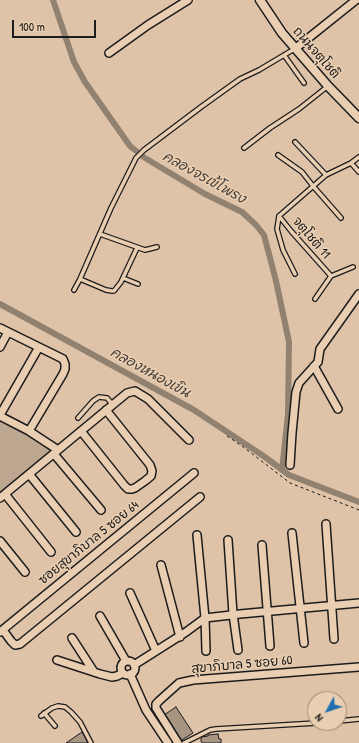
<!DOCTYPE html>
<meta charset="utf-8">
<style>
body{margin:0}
#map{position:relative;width:359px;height:743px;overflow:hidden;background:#dec3a8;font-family:"Patrick Hand",sans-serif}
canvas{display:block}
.north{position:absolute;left:307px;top:691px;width:40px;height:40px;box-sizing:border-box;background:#eaceb1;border:1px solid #988775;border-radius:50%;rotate:230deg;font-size:11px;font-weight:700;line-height:16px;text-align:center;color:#1c1c1c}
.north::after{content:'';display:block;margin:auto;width:14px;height:18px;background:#1f6fb2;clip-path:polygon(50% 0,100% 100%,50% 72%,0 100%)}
.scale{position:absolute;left:12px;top:20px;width:84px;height:18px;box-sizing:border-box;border:2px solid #1c1c1c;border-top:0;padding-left:5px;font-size:12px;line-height:14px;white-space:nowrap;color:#1c1c1c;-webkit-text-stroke:3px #eaceb1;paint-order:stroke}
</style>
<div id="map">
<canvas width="359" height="743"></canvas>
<div class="north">N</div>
<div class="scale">100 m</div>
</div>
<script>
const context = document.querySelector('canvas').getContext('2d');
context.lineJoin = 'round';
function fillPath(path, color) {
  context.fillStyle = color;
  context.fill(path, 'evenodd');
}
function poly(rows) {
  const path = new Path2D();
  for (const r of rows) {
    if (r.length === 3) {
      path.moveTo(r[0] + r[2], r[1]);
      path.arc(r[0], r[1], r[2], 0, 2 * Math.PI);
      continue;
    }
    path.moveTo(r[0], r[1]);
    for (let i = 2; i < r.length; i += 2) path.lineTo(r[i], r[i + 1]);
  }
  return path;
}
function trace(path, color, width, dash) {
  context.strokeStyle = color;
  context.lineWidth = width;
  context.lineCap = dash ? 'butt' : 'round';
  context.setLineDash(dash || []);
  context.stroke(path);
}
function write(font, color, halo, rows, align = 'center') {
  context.font = font + ' "Patrick Hand","Playpen Sans Thai",sans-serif';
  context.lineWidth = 3;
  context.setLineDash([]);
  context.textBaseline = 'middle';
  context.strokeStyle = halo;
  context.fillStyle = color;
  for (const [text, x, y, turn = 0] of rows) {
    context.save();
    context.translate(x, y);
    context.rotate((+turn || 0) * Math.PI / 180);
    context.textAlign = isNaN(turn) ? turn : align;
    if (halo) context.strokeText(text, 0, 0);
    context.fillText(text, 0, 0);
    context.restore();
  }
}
fillPath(poly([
 [0,418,63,451,0,501]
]), '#bda791');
trace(poly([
 [53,0,74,62,85,82,130,146,145,158,205,194,242,212,256,225,264,235,276,281,289,342,288,414,282,470],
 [0,304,194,410,265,457,289,475,359,502]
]), '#918171', 6);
const building = poly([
 [176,707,193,733,180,741,164,715,176,707],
 [82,732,88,743,66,743,82,732],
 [218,734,219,739,221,739,221,743,202,743,201,741,201,737,208,736,208,735,218,734]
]);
fillPath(building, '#a79481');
trace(building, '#1c1c1c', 1);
const service = poly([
 [284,55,304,83],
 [295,142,326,175],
 [244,148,270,128,299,109,328,86],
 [278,155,302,172,313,186,341,218],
 [351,163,359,172],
 [279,216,277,229,283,250,295,274],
 [100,234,145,250,157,247],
 [353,267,331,276,291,231,279,216,326,175,351,163,359,157],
 [123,278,138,284],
 [80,279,106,290,112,291,114,291,121,282,137,248],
 [74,290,80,279,87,263,111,208,136,158,144,150,201,107,240,79,259,70,296,48],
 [315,299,331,276],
 [78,418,93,401,99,397,107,398,113,405],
 [44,713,55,726],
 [41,716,52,708,58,706,65,707,71,712,80,722,91,743],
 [339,721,359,719],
 [184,743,210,730,216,729,316,723]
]);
const minor = poly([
 [296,48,356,0],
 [109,53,148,25,188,0],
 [0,328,57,356,63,359,65,364,65,369,63,374,29,431],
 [0,347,8,332],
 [314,366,338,409],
 [0,415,39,347],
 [0,416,29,431,58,450],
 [81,431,124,485,128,489,132,489,135,488,145,481,151,476,152,471,150,465,106,410],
 [54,454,101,510],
 [290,465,292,433,296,392,299,383,318,362,320,349,359,294],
 [29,474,76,532],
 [5,494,51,552],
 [0,498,127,393,135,391,148,399,189,440],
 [326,524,334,639],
 [292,533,304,643],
 [197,535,205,618,206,651],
 [228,540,233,614,238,650],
 [0,541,25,572],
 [262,545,270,646],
 [161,565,180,637],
 [130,593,156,651],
 [100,616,126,661],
 [3,630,11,641,15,645,20,644,200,497],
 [0,632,194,473],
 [72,638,94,672],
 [57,660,100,674,112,677,117,676,123,673],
 [128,668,7],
 [134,665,186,632,205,618,240,614,359,603],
 [130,674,146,710,168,743],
 [178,743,156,708,156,704,160,700,179,683,193,680,359,667]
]);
const tertiary = poly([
 [260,0,282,33,328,86,359,118]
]);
trace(service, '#1c1c1c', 6);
trace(minor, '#1c1c1c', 10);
trace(tertiary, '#1c1c1c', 11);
trace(poly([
 [227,436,242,446,290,483,359,510]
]), '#1c1c1c', 1, [3, 3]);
trace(service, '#eaceb1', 3.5);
trace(minor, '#eaceb1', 7);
trace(tertiary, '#eaceb1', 8);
write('13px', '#1c1c1c', '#eaceb1', [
 ["ถนนจตุโชติ",316,53,49],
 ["จตุโชติ 11",311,238,49],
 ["ซอยสุขาภิบาล 5 ซอย 64",89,543,-39],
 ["สุขาภิบาล 5 ซอย 60",242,665,-5]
]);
write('italic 14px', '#453f3a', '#eaceb1', [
 ["คลองจรเข้โพรง",204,178,29],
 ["คลองหนองเขิน",150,373,29]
]);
</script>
